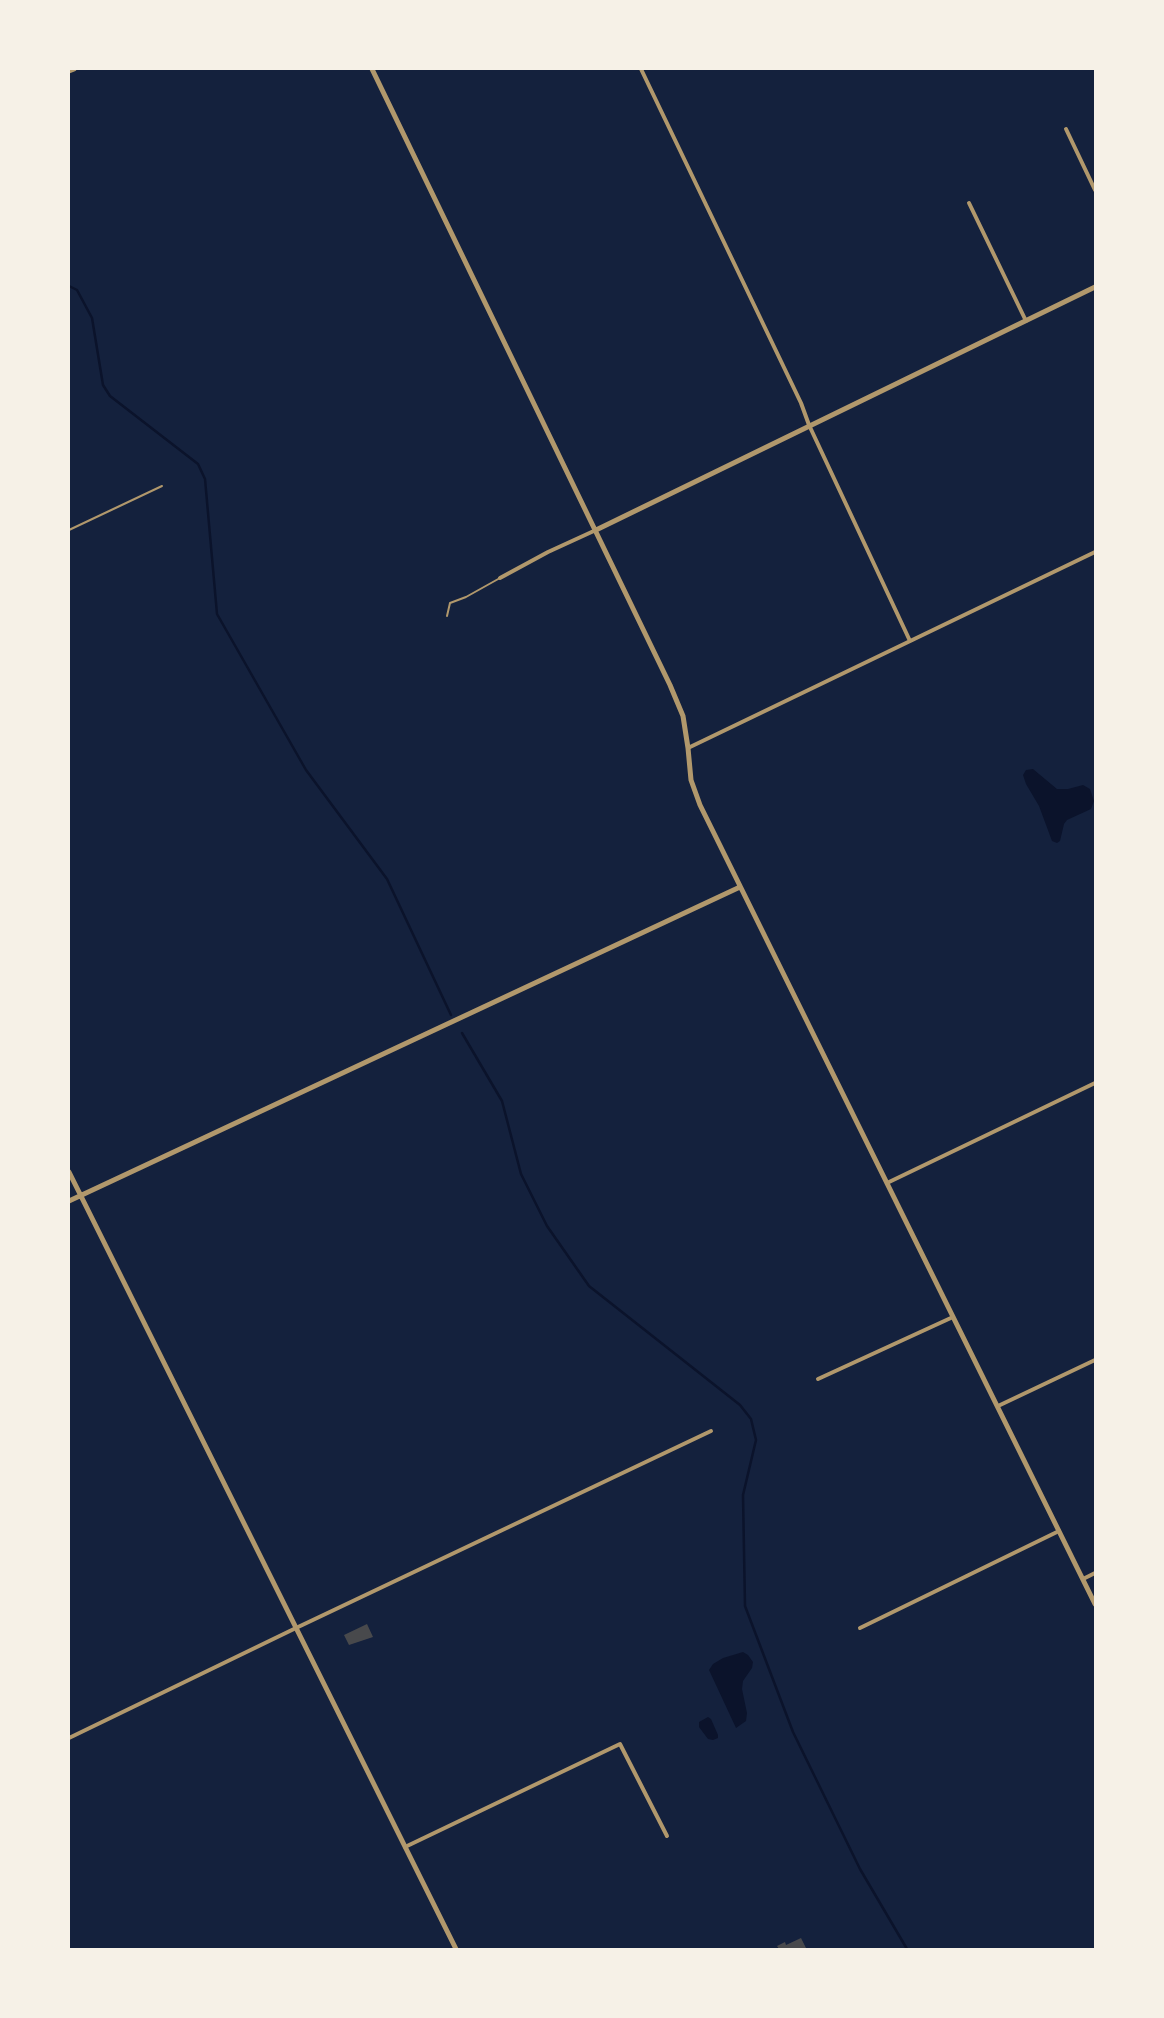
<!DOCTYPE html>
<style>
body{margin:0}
#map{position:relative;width:1164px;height:2018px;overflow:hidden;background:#14213d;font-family:"Asap Condensed",sans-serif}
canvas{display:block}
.frame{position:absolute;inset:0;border:70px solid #f6f1e7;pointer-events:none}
</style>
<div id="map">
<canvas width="1164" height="2018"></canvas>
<div class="frame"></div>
</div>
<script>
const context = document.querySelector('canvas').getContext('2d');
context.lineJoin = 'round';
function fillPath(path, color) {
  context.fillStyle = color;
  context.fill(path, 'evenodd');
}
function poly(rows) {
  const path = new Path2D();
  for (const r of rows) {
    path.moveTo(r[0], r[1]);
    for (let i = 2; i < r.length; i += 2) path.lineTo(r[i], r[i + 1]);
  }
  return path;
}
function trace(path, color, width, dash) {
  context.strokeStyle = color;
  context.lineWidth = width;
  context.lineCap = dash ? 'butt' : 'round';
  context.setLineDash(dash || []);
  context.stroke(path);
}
fillPath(poly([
 [1033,769,1057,789,1068,789,1083,785,1090,789,1094,801,1091,809,1067,820,1064,824,1060,841,1057,843,1052,841,1039,806,1026,784,1023,775,1026,770],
 [743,1652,748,1655,753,1662,752,1668,743,1681,742,1689,747,1713,746,1721,736,1728,709,1670,713,1664,723,1658],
 [708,1717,711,1719,718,1735,718,1738,713,1740,708,1739,699,1727,699,1722]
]), '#0b132b');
trace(poly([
 [69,286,77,290,92,318,103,385,110,396,198,464,205,479,217,614,306,770,387,879,451,1015],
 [462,1033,502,1101,521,1174,547,1226,589,1286,740,1405,751,1419,756,1440,743,1495,745,1606,793,1732,860,1869,907,1949]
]), '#0b132b', 2.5);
fillPath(poly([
 [367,1624,373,1637,349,1645,344,1635],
 [801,1938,806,1948,804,1949,779,1949,777,1946,785,1942,786,1945]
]), '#48494c');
trace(poly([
 [69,530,162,486],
 [447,616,450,603,466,597,500,578]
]), '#b1986c', 2);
trace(poly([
 [641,69,801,403,809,425,910,641],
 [1066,129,1095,190],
 [969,203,1026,321],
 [500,578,548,552,596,530],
 [688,748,1095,552],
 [887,1183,1095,1083],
 [818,1379,953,1317],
 [998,1406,1095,1360],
 [1083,1579,1095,1573],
 [860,1628,1059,1531],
 [69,1738,296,1628,711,1431],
 [405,1847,620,1744,667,1836]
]), '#b1986c', 4);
trace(poly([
 [372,69,670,685,683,716,688,748,691,780,700,805,1095,1604],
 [69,71,74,69],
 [596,530,1095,287],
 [69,1172,456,1949],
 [69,1201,740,887]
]), '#b1986c', 5);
</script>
